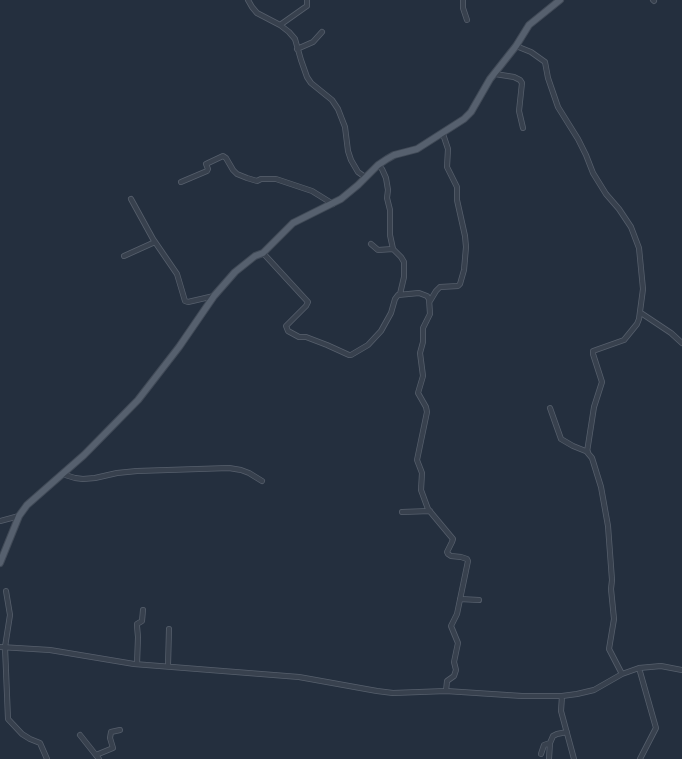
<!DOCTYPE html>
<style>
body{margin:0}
canvas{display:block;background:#242f3e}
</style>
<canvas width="682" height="759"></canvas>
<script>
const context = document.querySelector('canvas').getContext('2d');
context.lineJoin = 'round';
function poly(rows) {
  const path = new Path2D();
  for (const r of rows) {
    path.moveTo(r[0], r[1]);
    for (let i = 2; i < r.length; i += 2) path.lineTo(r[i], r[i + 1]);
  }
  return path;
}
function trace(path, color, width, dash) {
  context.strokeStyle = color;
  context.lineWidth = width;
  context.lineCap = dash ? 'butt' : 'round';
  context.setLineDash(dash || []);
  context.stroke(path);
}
const minor = poly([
 [248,0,252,7,257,13,280,25,289,32,295,39,301,60,307,77,311,83,332,100,338,109,345,127,348,151,351,160,358,172,365,177],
 [463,0,463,8,467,20],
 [653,0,654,1],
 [280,25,304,8,307,6,307,0],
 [516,46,531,52,545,62,548,78,558,107,578,139,586,155,593,173,606,194,619,209,631,227,639,248,643,289,639,319,637,324,624,340,593,351,593,354,602,382,594,407,587,452,592,458,601,487,608,526,612,580,611,589,614,619,609,649,622,674],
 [297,49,313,42,322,32],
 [495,74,514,77,520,80,522,83,519,111,523,128],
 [378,165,382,169,386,178,388,190,387,198,390,210,390,235,393,249,401,257,404,262,404,277,400,294],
 [181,182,207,171,208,169,206,164,223,156,226,158,233,170,237,174,247,178,257,181,261,179,276,179,312,191,333,204],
 [131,199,153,239,177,274,185,301,188,302,214,296],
 [371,244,378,250,393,249],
 [263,253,308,302,306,306,286,326,288,331,299,337,306,337,327,345,349,355,351,355,368,345,381,331,391,313,395,299,398,295,419,293,427,296,429,299,430,314,423,328,423,342,420,353,423,376,418,393,426,407,427,412,417,460,422,473,421,490,428,509,453,539,452,542,447,552,448,554,451,556,461,557,467,559,468,561,457,614,451,626,458,643,454,662,456,670,454,676,447,681,446,691],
 [124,256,155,242],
 [430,301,436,291,440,287,458,286,460,284,464,270,466,247,465,236,457,200,457,187,447,167,448,149,443,134],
 [641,313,671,333,682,343],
 [550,408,561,439,573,446,588,452],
 [62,474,75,478,83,479,95,478,117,473,137,471,229,468,241,470,249,473,262,481],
 [402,512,430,511],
 [0,521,19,516],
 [460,599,479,600],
 [0,647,50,650,134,664,299,677,377,691,393,693,446,691,522,696,562,696,577,694,594,690,622,674,639,668,661,666,682,670],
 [5,647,8,719,22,734,30,739,40,743,47,759],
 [5,647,10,615,6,591],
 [137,664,138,637,137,626,137,624,142,621,143,610],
 [168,666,169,629],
 [639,668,656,728,640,759],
 [562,696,561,711,574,759],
 [80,735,99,759],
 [541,754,544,745,550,743],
 [96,755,113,748,110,738,111,732,120,730],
 [549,759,550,743,553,736,557,734,567,732]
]);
const major = poly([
 [0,563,19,516,27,505,84,455,138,400,179,347,214,296,235,272,255,256,263,253,293,223,341,199,358,185,378,165,387,159,394,155,417,149,464,119,471,112,490,79,516,46,529,25,560,0]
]);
trace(minor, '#565f6c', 6);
trace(major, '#414a57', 8);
trace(minor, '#38414e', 4.5);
trace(major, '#56606e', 6);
</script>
